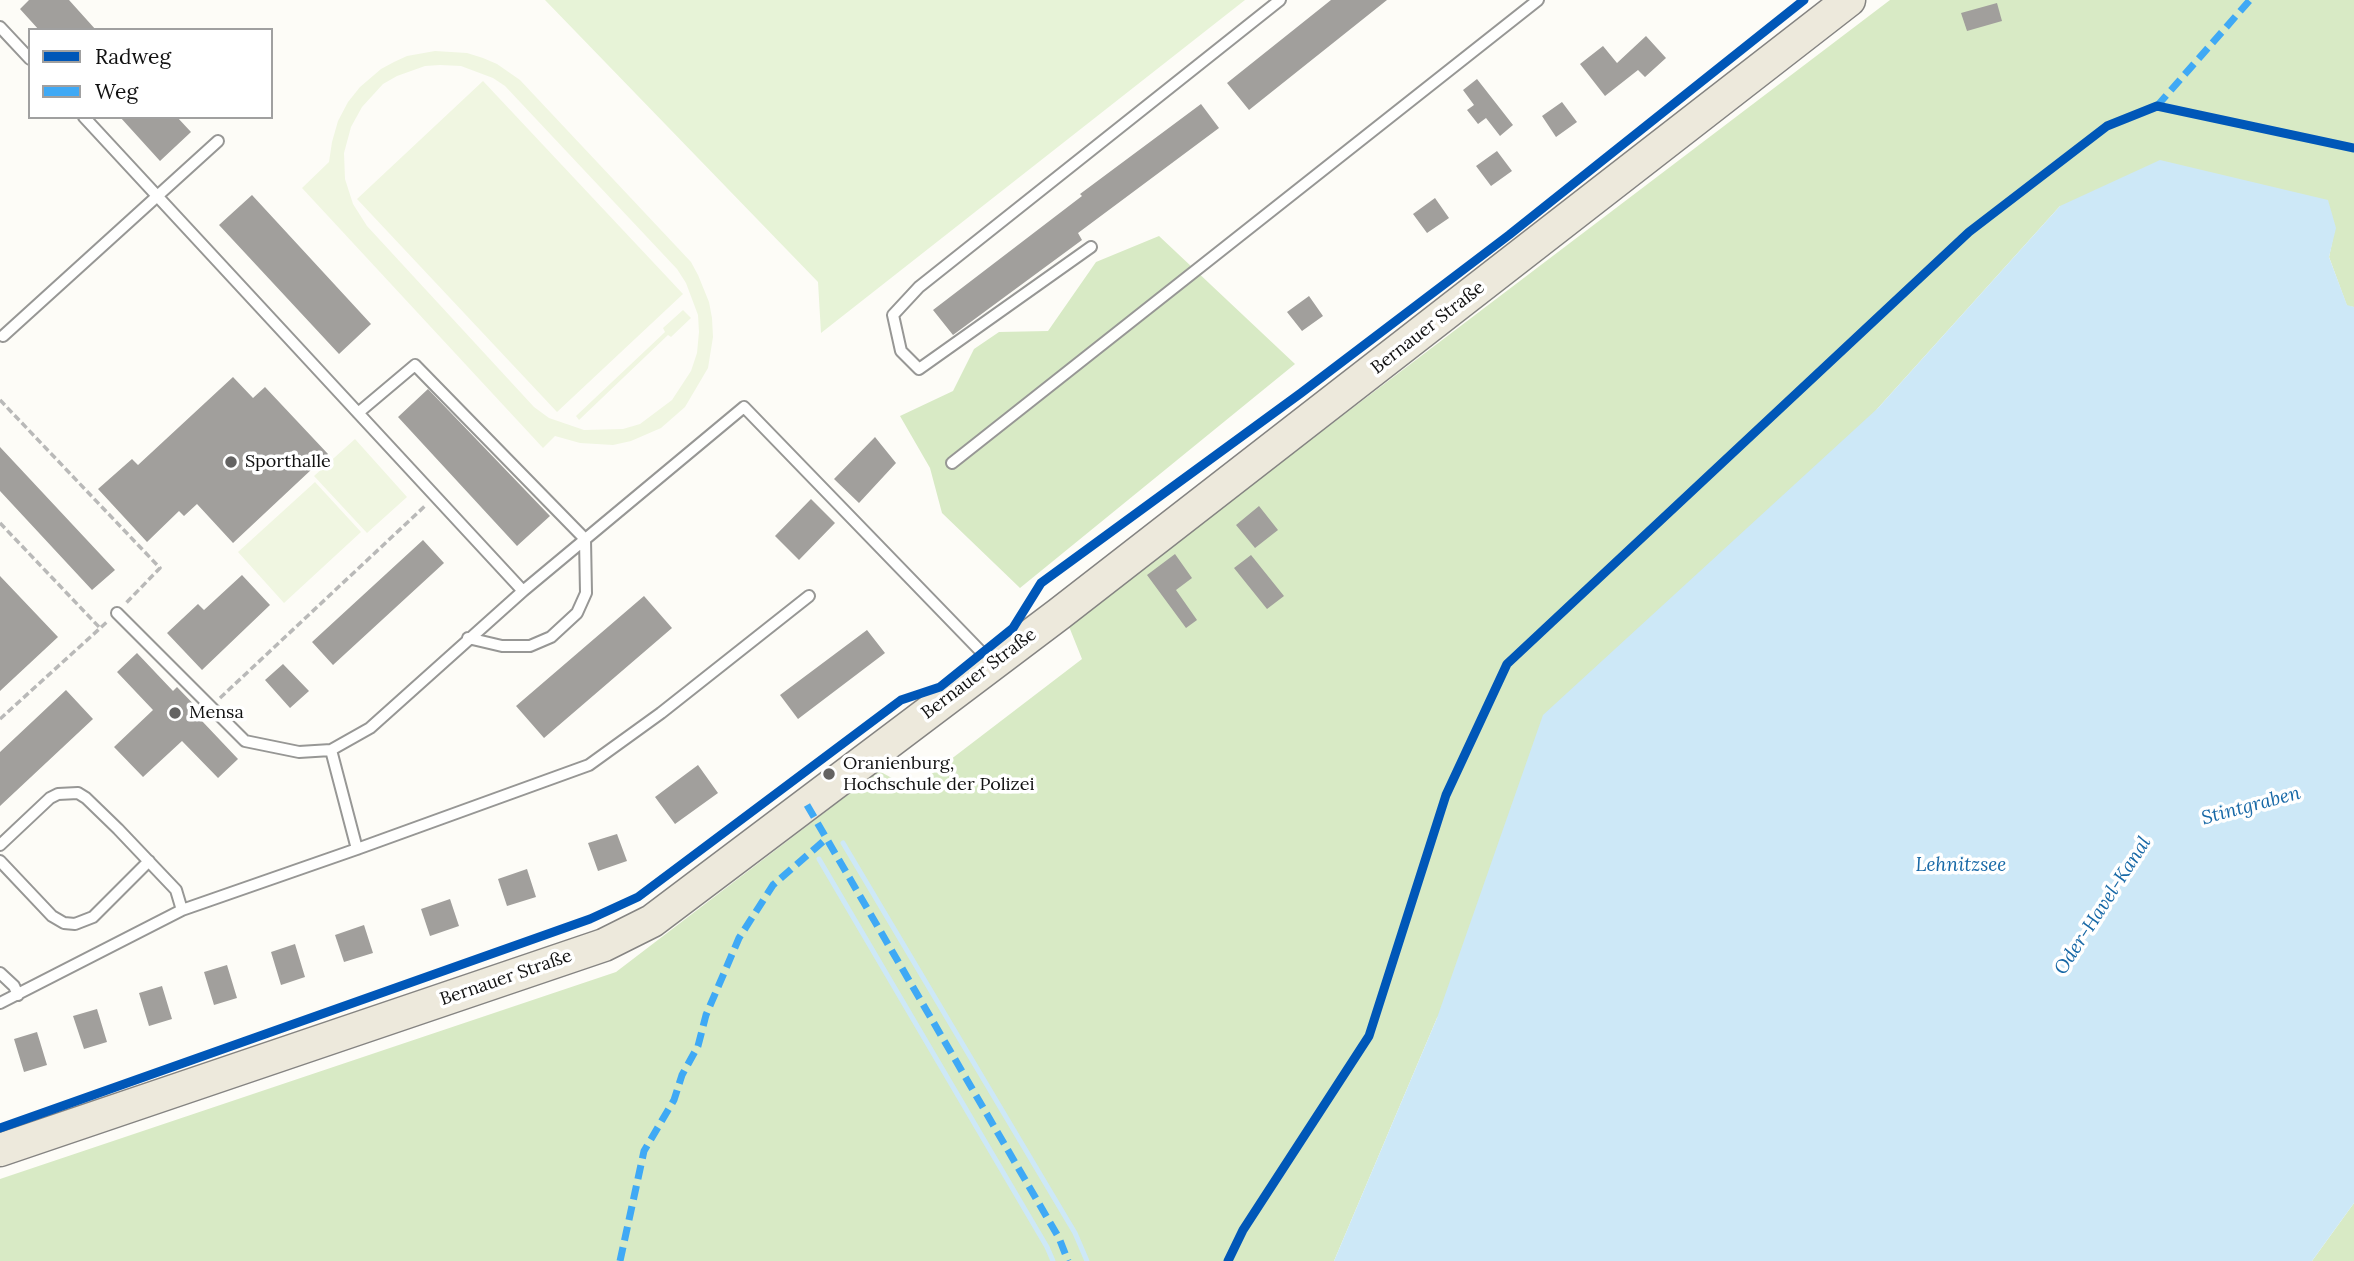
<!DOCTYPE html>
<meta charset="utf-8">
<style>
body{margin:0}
#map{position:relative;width:2354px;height:1261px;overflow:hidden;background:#fdfcf7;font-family:Lora,serif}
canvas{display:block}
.legend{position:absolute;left:28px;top:28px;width:245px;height:91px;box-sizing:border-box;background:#fff;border:2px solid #a0a0a0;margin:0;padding:9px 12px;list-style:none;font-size:21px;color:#111}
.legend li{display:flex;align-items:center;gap:14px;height:35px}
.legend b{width:35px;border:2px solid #a0a0a0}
</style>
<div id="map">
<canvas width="2354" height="1261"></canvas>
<ul class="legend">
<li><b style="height:9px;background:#0057b8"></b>Radweg</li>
<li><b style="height:9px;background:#3fa9f5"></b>Weg</li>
</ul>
</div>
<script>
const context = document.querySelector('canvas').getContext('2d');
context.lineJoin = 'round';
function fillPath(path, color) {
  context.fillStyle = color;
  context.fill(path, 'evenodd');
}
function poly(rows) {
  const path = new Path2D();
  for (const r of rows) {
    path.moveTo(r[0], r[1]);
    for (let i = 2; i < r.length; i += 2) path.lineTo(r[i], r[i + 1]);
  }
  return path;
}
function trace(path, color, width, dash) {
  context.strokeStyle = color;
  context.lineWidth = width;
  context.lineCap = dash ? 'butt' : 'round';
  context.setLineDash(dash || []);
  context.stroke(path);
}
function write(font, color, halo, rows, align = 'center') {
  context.font = font + ' Lora,serif';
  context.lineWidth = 7;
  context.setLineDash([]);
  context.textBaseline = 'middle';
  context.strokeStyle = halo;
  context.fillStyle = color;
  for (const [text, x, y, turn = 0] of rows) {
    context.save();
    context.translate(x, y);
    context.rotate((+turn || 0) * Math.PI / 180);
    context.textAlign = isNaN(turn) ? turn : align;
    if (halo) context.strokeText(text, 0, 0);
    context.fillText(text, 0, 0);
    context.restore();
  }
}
fillPath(poly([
 [545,0,1245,0,821,333,818,282]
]), '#e7f3d7');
fillPath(poly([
 [1890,0,2354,0,2354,307,2347,306,2329,257,2335,228,2060,206,1878,408,1437,1018,1334,1261,0,1261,0,1179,616,972,879,771,912,789,1082,659,1068,624],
 [1159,236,1295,364,1020,588,942,513,930,468,900,416,953,391,974,349,999,332,1048,331,1096,262],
 [2354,1203,2354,1261,2312,1261]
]), '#d8eac5');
fillPath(poly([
 [435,51,467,53,483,58,497,64,520,80,691,262,698,275,709,302,712,318,713,337,708,368,685,407,661,428,631,441,613,445,580,443,555,436,543,448,302,188,329,162,332,142,338,121,348,102,360,87,381,69,394,62,407,56],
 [440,65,461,66,493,78,505,86,677,269,686,283,698,315,699,332,697,353,691,371,672,400,640,424,623,429,584,430,549,418,534,407,367,226,353,204,345,179,344,153,351,127,362,107,383,84,397,76,425,66],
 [483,81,683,294,557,412,357,199],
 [683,310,691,318,671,337,668,335,579,420,576,416,665,332,663,328],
 [355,439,407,497,367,533,314,476],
 [315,482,361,532,284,603,238,552]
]), '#f0f6e1');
fillPath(poly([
 [2160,160,2328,200,2336,228,2329,257,2347,305,2354,307,2354,1203,2312,1261,1334,1261,1437,1018,1543,715,1878,408,2060,206]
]), '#cde8f7');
trace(poly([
 [843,843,1075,1233,1087,1261],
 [819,859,1047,1247,1053,1261]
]), '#cde8f7', 5);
fillPath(poly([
 [29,0,69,0,96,30,39,30,20,9],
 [1331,0,1387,0,1249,110,1227,83],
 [1997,3,2002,21,1967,31,1961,13],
 [1646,36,1666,58,1645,77,1638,70,1605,96,1580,64,1603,46,1617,63],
 [1477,79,1513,125,1500,136,1486,118,1478,124,1467,110,1474,105,1463,90],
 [1562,102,1577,122,1556,137,1542,116],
 [1201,104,1219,128,1078,233,1082,240,953,335,933,310,1082,196,1080,194],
 [120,117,177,117,191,132,160,161],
 [1497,151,1512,171,1491,186,1476,166],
 [252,195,371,324,339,354,219,225],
 [1435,198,1449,218,1427,233,1413,214],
 [1309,296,1323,316,1302,331,1287,312],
 [233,377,253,398,265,387,328,454,233,543,197,504,184,516,179,511,147,542,98,489,132,459,138,465],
 [428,389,550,516,517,546,398,417],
 [875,437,896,463,859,503,834,479],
 [0,447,115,570,92,590,0,491],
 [811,499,835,523,799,560,775,536],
 [1259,506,1278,530,1255,548,1236,525],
 [423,540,444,563,333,665,312,642],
 [1175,554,1192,578,1176,590,1197,620,1186,628,1147,575],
 [1251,555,1284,596,1267,609,1234,568],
 [242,575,270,605,202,670,167,633,198,604,204,610],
 [0,576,58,637,0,691],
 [644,596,672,628,544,738,516,706],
 [867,630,885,653,798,719,780,695],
 [137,653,173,691,177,687,206,717,202,721,238,759,218,778,182,741,143,777,114,747,153,710,117,672],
 [283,664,309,691,290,708,265,680],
 [66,690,93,719,0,806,0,752],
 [698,765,718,793,675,824,655,797],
 [617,834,627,861,598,871,588,843],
 [527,869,536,897,507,906,498,879],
 [450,899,459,926,430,936,421,909],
 [364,925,373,953,344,962,335,935],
 [295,944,305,977,281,985,271,952],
 [227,965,237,998,214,1005,204,972],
 [162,986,172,1019,149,1026,139,993],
 [97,1009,107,1042,84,1049,73,1016],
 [37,1032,47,1065,24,1072,14,1039]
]), '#a19f9c');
const service = poly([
 [0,27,30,59],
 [84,117,523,591],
 [1091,247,919,369,901,351,893,315,919,287,1280,0],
 [3,336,218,141],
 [358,413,415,365,585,539,586,593,577,613,551,637,530,646,502,646,468,638],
 [952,463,1538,0],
 [117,613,245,741,299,752,331,750,370,728,523,591,744,407,992,663],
 [331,750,357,849],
 [0,845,50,798,58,794,78,793,86,798,118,829,176,890,182,910],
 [0,861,52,916,64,923,75,924,93,917,149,861],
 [0,973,14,986,18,995],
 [0,1003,182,910,357,849,589,765,661,713,809,596]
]);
const primary = poly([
 [0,1150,604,945,652,921,1059,614,1849,0]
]);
trace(service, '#979795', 14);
trace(primary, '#858482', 35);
trace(poly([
 [0,400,160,568,126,603],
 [0,523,100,628],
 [220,698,426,505],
 [0,719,108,621]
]), '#b9b9b8', 3.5, [7, 3.5]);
trace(service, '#fffffe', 10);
trace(primary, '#ede9dc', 32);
trace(poly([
 [2157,106,2250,0],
 [807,805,1059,1238,1068,1261],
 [620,1261,644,1151,674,1100,682,1075,698,1046,706,1015,739,938,773,885,827,838]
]), '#3fa9f5', 7, [14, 7]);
trace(poly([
 [0,1128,590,919,638,897,901,700,940,687,1013,628,1041,583,1301,393,1509,235,1804,0],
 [1228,1261,1243,1230,1369,1036,1446,795,1507,664,1969,232,2107,126,2157,106,2354,148]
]), '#0057b8', 9);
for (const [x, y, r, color] of [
 [231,462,7,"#646362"],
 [175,713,7,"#646362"],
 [829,774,7,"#646362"]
]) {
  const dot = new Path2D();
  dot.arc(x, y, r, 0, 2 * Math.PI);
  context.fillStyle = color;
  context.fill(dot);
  trace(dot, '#fff', 2.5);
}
write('18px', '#111', '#fff', [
 ["Bernauer Straße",1428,328,-38],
 ["Bernauer Straße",979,674,-37],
 ["Bernauer Straße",506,978,-19]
]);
write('18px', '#111', '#fff', [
 ["Sporthalle",245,462],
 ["Mensa",189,713],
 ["Oranienburg,",843,764],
 ["Hochschule der Polizei",843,785]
], 'left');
write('italic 19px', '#1768a6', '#fff', [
 ["Stintgraben",2251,806,-15],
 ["Lehnitzsee",1961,866],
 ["Oder-Havel-Kanal",2103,906,-57]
]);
</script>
